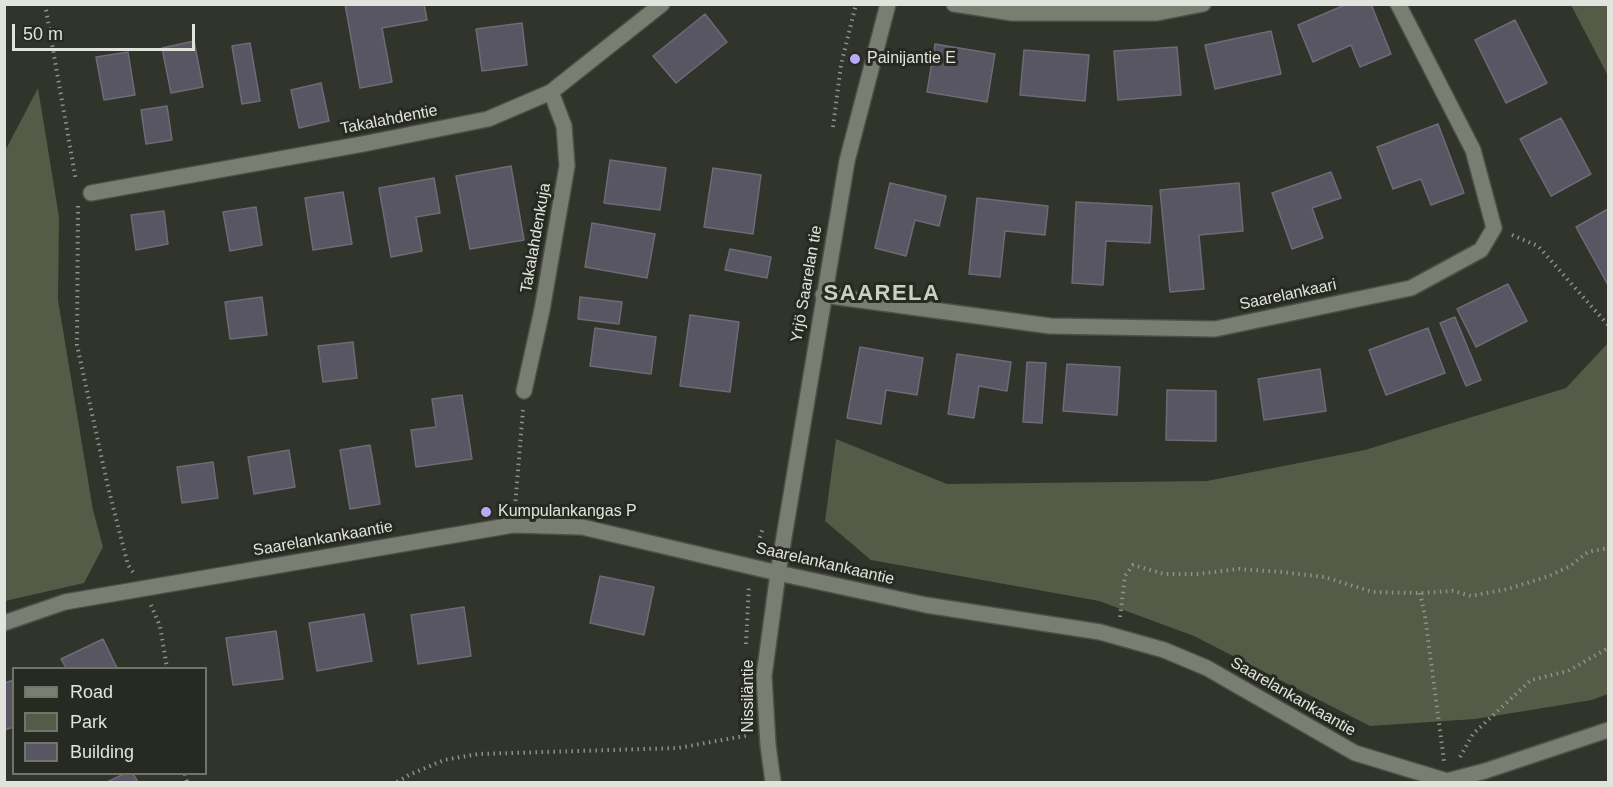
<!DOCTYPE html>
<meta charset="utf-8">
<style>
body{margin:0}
#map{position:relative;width:1613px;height:787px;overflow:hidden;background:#31342a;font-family:Helvetica,sans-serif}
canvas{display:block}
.frame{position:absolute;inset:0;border:6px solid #e1e3dd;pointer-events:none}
.legend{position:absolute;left:12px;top:667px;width:195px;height:108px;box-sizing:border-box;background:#272a20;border:2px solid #71746c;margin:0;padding:8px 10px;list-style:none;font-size:18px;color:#e1e3dd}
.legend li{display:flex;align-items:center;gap:12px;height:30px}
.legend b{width:30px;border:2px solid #71746c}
.scale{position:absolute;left:12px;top:24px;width:183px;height:27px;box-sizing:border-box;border:3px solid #e1e3dd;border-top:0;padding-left:8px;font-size:18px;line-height:21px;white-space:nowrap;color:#e1e3dd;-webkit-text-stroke:4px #272a20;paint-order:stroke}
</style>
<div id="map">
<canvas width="1613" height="787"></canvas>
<div class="frame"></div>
<ul class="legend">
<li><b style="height:8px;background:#7a7e72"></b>Road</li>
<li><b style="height:16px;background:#555b46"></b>Park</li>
<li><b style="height:16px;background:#585662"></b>Building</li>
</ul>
<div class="scale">50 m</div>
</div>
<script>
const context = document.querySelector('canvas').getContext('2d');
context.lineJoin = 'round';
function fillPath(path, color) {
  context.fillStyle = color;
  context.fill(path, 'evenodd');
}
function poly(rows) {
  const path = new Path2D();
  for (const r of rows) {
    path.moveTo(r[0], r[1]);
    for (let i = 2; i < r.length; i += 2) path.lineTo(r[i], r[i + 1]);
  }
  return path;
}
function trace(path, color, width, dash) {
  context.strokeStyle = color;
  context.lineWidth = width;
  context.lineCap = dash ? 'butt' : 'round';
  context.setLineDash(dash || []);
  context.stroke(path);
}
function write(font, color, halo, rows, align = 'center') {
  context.font = font + ' Helvetica,sans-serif';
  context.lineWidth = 6;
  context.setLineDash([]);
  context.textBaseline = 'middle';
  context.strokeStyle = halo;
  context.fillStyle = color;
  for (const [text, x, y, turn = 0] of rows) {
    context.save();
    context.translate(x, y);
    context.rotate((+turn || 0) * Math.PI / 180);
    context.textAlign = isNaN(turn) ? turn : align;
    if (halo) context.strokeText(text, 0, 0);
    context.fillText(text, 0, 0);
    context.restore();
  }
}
fillPath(poly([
 [1571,5,1608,5,1608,76],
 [38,88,59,217,58,300,93,510,103,547,84,583,5,601,5,151],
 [1608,343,1608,694,1592,700,1475,719,1370,726,1194,636,1099,601,871,560,825,521,836,439,947,484,1207,481,1365,450,1566,388]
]), '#555b46');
const building = poly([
 [345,4,424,4,427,20,382,28,392,82,360,88,345,4],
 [1347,4,1371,4,1391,54,1360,67,1351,45,1313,62,1298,25,1347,4],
 [705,14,727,42,676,83,653,56,705,14],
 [1515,20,1547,83,1506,103,1475,40,1515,20],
 [522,23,527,65,482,71,476,29,522,23],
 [1271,31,1281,74,1215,89,1205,45,1271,31],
 [194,41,203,87,171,93,162,48,194,41],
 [250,43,260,101,242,104,232,46,250,43],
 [935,44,995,54,987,102,927,92,935,44],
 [1177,47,1181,95,1118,100,1114,51,1177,47],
 [1024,50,1089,55,1085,101,1020,95,1024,50],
 [128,52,135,95,104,100,96,57,128,52],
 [321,83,329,121,299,128,291,90,321,83],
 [167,106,172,140,146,144,141,110,167,106],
 [1561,118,1591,174,1551,196,1520,139,1561,118],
 [1438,124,1464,193,1431,205,1421,179,1393,189,1377,147,1438,124],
 [610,160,666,168,660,210,604,203,610,160],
 [511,166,524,240,470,249,456,176,511,166],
 [713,168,761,175,753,234,704,227,713,168],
 [1331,172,1341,198,1312,208,1323,238,1292,249,1272,193,1331,172],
 [434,178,440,213,416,217,422,251,391,257,379,188,434,178],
 [890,183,946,196,939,226,915,220,906,256,875,248,890,183],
 [1239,183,1243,231,1199,235,1204,289,1170,292,1160,190,1239,183],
 [343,192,352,244,313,250,305,198,343,192],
 [977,198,1048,206,1045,235,1005,231,1000,277,969,274,977,198],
 [1076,202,1152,206,1150,243,1106,241,1103,285,1072,283,1076,202],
 [256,207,262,245,230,251,223,212,256,207],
 [1608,209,1608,285,1576,227,1608,209],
 [164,211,168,244,136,250,131,215,164,211],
 [592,223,655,234,647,278,585,267,592,223],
 [730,249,771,257,767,278,725,270,730,249],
 [1508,284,1527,321,1476,347,1457,309,1508,284],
 [262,297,267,335,230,339,225,302,262,297],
 [580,297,622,302,619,324,578,319,580,297],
 [690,315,739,322,730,392,680,386,690,315],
 [1455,317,1481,380,1466,386,1440,323,1455,317],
 [595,328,656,337,651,374,590,366,595,328],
 [1428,328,1445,373,1386,395,1369,350,1428,328],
 [353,342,357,378,323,382,318,346,353,342],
 [860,347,923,358,917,395,886,390,881,424,847,418,860,347],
 [957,354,1011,362,1007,391,979,386,974,418,948,414,957,354],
 [1027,362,1046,363,1042,423,1023,422,1027,362],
 [1067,364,1120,367,1117,415,1063,411,1067,364],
 [1320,369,1326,411,1264,420,1258,379,1320,369],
 [1167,390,1216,391,1216,441,1166,440,1167,390],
 [462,395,472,459,416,467,411,430,436,427,432,399,462,395],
 [370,445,380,504,350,509,340,450,370,445],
 [289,450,295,487,254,494,248,457,289,450],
 [213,462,218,498,182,503,177,467,213,462],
 [600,576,654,587,644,635,590,623,600,576],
 [464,607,471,656,418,664,411,615,464,607],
 [364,614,372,661,317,671,309,623,364,614],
 [276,631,283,679,233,685,226,638,276,631],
 [103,639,117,668,66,668,61,659,103,639],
 [14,680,14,727,4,730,4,683,14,680],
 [124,774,133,774,138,782,107,782,124,774]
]);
fillPath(building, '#585662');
trace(building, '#6d6b77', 1.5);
const minor = poly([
 [954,4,1012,13,1157,13,1203,4],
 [91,193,363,144,488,119,551,92,662,4],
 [823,295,1050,326,1215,329,1411,288,1481,250,1494,228,1473,150,1398,4],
 [524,391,542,310,567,166,564,126,551,92],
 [4,623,65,602,513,525,582,527,778,573,926,605,1100,632,1164,650,1207,668,1355,753,1447,781,1485,771,1608,730],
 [773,782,768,745,764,676,778,573,847,161,888,4]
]);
trace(minor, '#4d5047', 18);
trace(poly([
 [45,4,76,181],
 [833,127,841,65,856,4],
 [78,206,77,345,108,487,128,565,133,572],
 [1512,235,1538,246,1608,325],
 [515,507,523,410],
 [756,549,763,528],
 [1420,593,1425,616,1444,761],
 [151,605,160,626,167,668],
 [1120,617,1125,576,1133,565,1164,574,1198,574,1239,569,1282,572,1324,577,1373,592,1420,593,1453,591,1471,596,1508,589,1549,576,1570,566,1588,552,1608,548],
 [746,644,749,585],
 [1460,757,1473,734,1531,680,1568,671,1608,648],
 [185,774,187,782],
 [397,782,409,775,444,760,478,754,678,748,750,735]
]), '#8f918a', 4, [1.5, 4.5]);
trace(minor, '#7a7e72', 15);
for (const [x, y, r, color] of [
 [855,59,6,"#baaaf6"],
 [486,512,6,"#baaaf6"]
]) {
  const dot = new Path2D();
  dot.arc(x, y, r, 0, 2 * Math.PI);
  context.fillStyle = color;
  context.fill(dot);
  trace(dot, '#272a20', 2);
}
write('16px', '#e1e3dd', '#272a20', [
 ["Painijantie E",867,59],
 ["Kumpulankangas P",498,512]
], 'left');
write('16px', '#e1e3dd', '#272a20', [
 ["Takalahdentie",389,120,-11],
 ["Takalahdenkuja",536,238,-80],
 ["Yrjö Saarelan tie",807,284,-80],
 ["Saarelankaari",1288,295,-12],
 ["Saarelankankaantie",323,539,-10],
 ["Saarelankankaantie",825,564,13],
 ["Nissiläntie",749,696,-90],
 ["Saarelankankaantie",1293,697,30]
]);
context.letterSpacing = '1.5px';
write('bold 22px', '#ccd0c3', '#272a20', [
 ["SAARELA",882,294]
]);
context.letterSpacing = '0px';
</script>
